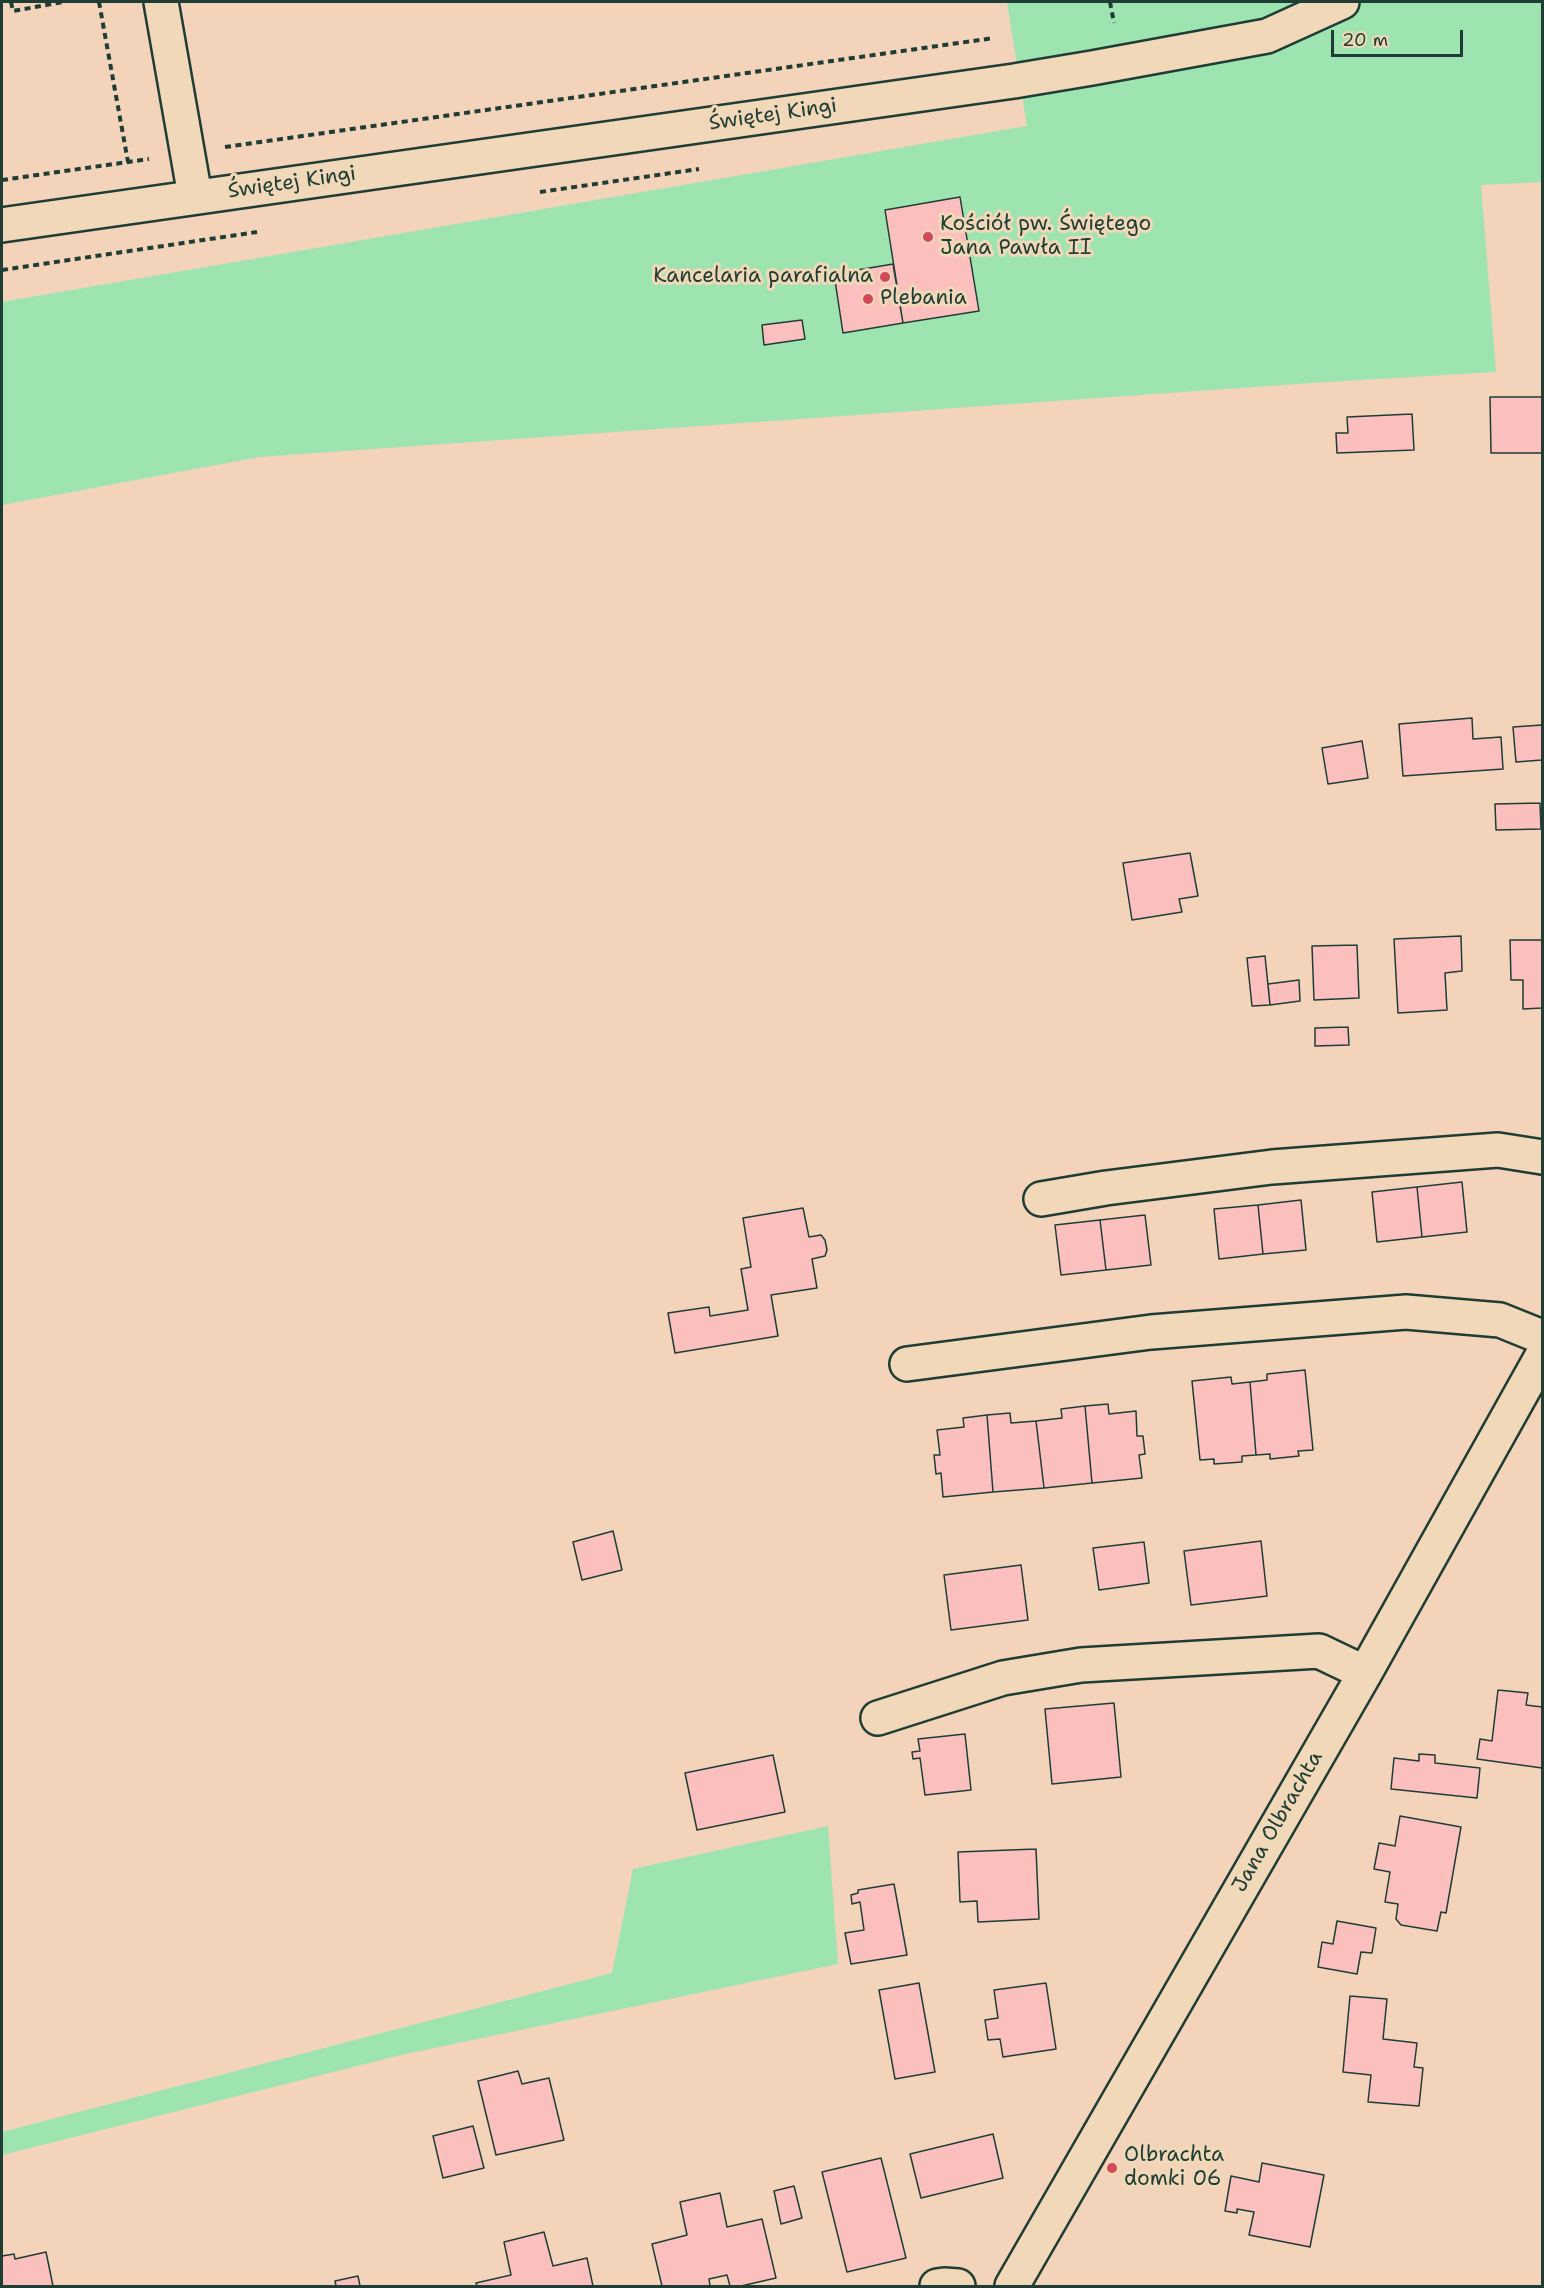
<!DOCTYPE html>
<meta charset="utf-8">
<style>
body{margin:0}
#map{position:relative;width:1544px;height:2288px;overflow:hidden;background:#f3d3b9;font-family:"Shantell Sans",sans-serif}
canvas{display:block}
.frame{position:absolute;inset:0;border:3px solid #1f3d34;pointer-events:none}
.scale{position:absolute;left:1331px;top:30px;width:132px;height:27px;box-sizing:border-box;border:3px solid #1f3d34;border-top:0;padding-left:8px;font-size:18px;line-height:21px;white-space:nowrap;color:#1f3d34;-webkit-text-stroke:4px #f1d8b8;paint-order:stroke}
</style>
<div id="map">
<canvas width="1544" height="2288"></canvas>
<div class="frame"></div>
<div class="scale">20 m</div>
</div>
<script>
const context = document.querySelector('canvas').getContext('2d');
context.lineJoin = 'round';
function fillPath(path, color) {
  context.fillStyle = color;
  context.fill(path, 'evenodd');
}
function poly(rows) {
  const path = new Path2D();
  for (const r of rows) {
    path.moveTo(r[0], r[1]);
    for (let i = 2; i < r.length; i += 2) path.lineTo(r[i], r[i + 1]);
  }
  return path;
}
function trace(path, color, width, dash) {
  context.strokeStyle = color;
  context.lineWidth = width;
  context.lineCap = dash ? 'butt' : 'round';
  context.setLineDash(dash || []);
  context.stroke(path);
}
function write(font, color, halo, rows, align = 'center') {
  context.font = font + ' "Shantell Sans",sans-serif';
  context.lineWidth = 6;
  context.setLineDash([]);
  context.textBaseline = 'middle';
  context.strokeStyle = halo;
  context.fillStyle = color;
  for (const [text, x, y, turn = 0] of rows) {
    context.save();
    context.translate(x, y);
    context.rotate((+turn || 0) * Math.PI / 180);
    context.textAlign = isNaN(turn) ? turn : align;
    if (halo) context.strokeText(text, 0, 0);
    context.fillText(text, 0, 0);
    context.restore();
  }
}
fillPath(poly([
 [1007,2,1542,2,1542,182,1481,185,1496,372,1311,383,259,457,2,505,2,302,1027,126],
 [828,1826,838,1964,405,2054,2,2155,2,2132,612,1973,633,1869]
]), '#9de4b1');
const building = poly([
 [960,197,979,311,903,323,885,210,960,197],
 [893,264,903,323,843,333,834,274,893,264],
 [802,320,805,339,764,345,762,325,802,320],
 [1490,397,1542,397,1542,453,1491,453,1490,397],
 [1412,414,1414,450,1337,453,1336,433,1348,433,1347,417,1412,414],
 [1472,718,1473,739,1501,737,1503,769,1403,776,1399,724,1472,718],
 [1542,725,1542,760,1516,762,1513,727,1542,725],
 [1362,741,1368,778,1328,784,1322,748,1362,741],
 [1540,803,1541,829,1496,830,1495,804,1540,803],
 [1190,853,1198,896,1179,899,1182,912,1132,920,1123,863,1190,853],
 [1461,936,1462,971,1445,973,1447,1010,1398,1013,1394,939,1461,936],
 [1510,940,1542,940,1542,1008,1523,1009,1523,980,1511,980,1510,940],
 [1357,945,1359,998,1314,1000,1312,946,1357,945],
 [1265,956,1270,1005,1252,1006,1247,958,1265,956],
 [1299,980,1300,1001,1270,1005,1268,984,1299,980],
 [1348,1027,1349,1045,1315,1046,1315,1028,1348,1027],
 [1462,1182,1467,1232,1422,1237,1417,1187,1462,1182],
 [1417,1187,1422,1237,1377,1242,1372,1192,1417,1187],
 [1301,1200,1306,1250,1263,1254,1258,1205,1301,1200],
 [1258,1205,1263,1254,1219,1259,1214,1209,1258,1205],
 [803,1208,809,1237,821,1235,825,1240,827,1250,825,1256,812,1259,817,1288,771,1295,778,1336,675,1353,668,1313,709,1307,710,1316,748,1310,741,1269,751,1267,743,1218,803,1208],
 [1145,1215,1151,1265,1106,1270,1100,1220,1145,1215],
 [1100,1220,1106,1270,1061,1275,1055,1225,1100,1220],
 [1305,1370,1313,1450,1298,1451,1299,1456,1270,1459,1270,1454,1256,1455,1250,1382,1267,1380,1267,1374,1305,1370],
 [1231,1377,1232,1384,1250,1382,1256,1455,1242,1456,1242,1462,1214,1464,1214,1459,1200,1460,1192,1381,1231,1377],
 [1108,1404,1109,1414,1136,1411,1137,1436,1143,1436,1145,1454,1139,1455,1142,1478,1092,1483,1085,1406,1108,1404],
 [1085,1406,1092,1483,1044,1488,1036,1421,1062,1418,1061,1409,1085,1406],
 [1010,1413,1011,1423,1036,1421,1044,1488,993,1492,987,1415,1010,1413],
 [987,1415,993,1492,943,1497,941,1473,936,1474,934,1455,940,1455,937,1430,964,1427,963,1418,987,1415],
 [613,1531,622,1570,582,1580,573,1542,613,1531],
 [1261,1541,1267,1596,1191,1605,1184,1551,1261,1541],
 [1144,1542,1149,1583,1099,1590,1093,1548,1144,1542],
 [1021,1565,1028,1620,951,1630,944,1575,1021,1565],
 [1498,1690,1528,1693,1526,1705,1542,1707,1542,1768,1477,1759,1480,1739,1492,1741,1498,1690],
 [1114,1703,1121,1777,1052,1784,1045,1709,1114,1703],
 [965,1734,971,1790,925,1795,920,1758,913,1759,912,1752,920,1751,918,1739,965,1734],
 [1419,1754,1435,1755,1435,1763,1480,1768,1477,1798,1391,1789,1394,1758,1419,1761,1419,1754],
 [773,1755,785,1812,697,1830,685,1773,773,1755],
 [1400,1816,1461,1827,1446,1913,1441,1912,1437,1931,1401,1925,1396,1919,1398,1904,1385,1902,1390,1872,1374,1869,1379,1843,1395,1846,1400,1816],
 [1036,1849,1039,1919,978,1922,977,1901,960,1902,958,1852,1036,1849],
 [894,1884,907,1955,851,1964,845,1933,864,1930,860,1902,852,1904,851,1895,858,1893,858,1890,894,1884],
 [1337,1921,1376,1928,1372,1953,1361,1952,1357,1974,1318,1967,1322,1942,1333,1944,1337,1921],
 [919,1983,935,2072,895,2079,879,1990,919,1983],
 [1046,1983,1056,2049,1003,2057,1000,2039,988,2040,985,2020,998,2018,994,1990,1046,1983],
 [1350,1996,1387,1999,1383,2039,1417,2043,1414,2067,1423,2068,1419,2106,1368,2102,1371,2075,1343,2072,1350,1996],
 [518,2071,522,2084,549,2078,564,2140,496,2155,478,2081,518,2071],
 [473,2126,484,2168,443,2178,433,2136,473,2126],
 [993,2134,1003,2178,921,2198,910,2154,993,2134],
 [881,2158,906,2258,847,2272,822,2172,881,2158],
 [1262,2163,1324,2175,1310,2247,1249,2235,1254,2212,1237,2209,1237,2213,1225,2211,1231,2176,1259,2182,1262,2163],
 [794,2186,802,2218,781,2224,774,2191,794,2186],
 [720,2193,727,2227,762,2219,776,2278,741,2286,730,2286,727,2275,709,2279,710,2286,662,2286,652,2244,687,2235,680,2202,720,2193],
 [544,2232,553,2266,587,2258,593,2286,477,2286,476,2283,511,2275,504,2242,544,2232],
 [46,2252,53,2286,2,2286,2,2256,14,2254,15,2259,46,2252],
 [358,2276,360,2286,336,2286,335,2281,358,2276]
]);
fillPath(building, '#fbbfbe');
trace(building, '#1f3d34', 1.5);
const minor = poly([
 [161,2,195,196],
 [2,225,1014,81,1092,68,1267,36,1342,2],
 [1041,1199,1106,1188,1272,1167,1498,1150,1542,1157],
 [907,1364,1151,1332,1406,1312,1500,1320,1542,1337],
 [878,1718,1003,1678,1081,1665,1319,1651,1365,1673],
 [937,2286,944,2285,958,2286],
 [1012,2286,1365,1673,1542,1356]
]);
trace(minor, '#1f3d34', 38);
trace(poly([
 [11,2,13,11,63,2],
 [99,2,128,162],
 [1110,2,1114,23],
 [225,147,994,38],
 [2,180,149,159],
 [540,192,699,169],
 [2,270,257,232]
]), '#1f3d34', 4, [6, 4.5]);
trace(minor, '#f1d8b8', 33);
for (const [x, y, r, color] of [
 [928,237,6,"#d1495b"],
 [885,277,6,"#d1495b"],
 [868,299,6,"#d1495b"],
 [1112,2168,6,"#d1495b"]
]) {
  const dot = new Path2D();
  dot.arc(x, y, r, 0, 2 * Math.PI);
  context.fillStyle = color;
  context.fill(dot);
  trace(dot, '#f1d8b8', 2);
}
write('21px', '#1f3d34', '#f1d8b8', [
 ["Świętej Kingi",773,115,-8],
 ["Świętej Kingi",292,183,-8],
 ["Jana Olbrachta",1278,1822,-60]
]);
write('21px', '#1f3d34', '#f1d8b8', [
 ["Kościół pw. Świętego",940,225],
 ["Jana Pawła II",940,249],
 ["Kancelaria parafialna",873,277,"right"],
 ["Plebania",880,299],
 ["Olbrachta",1124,2156],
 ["domki 06",1124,2180]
], 'left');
</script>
